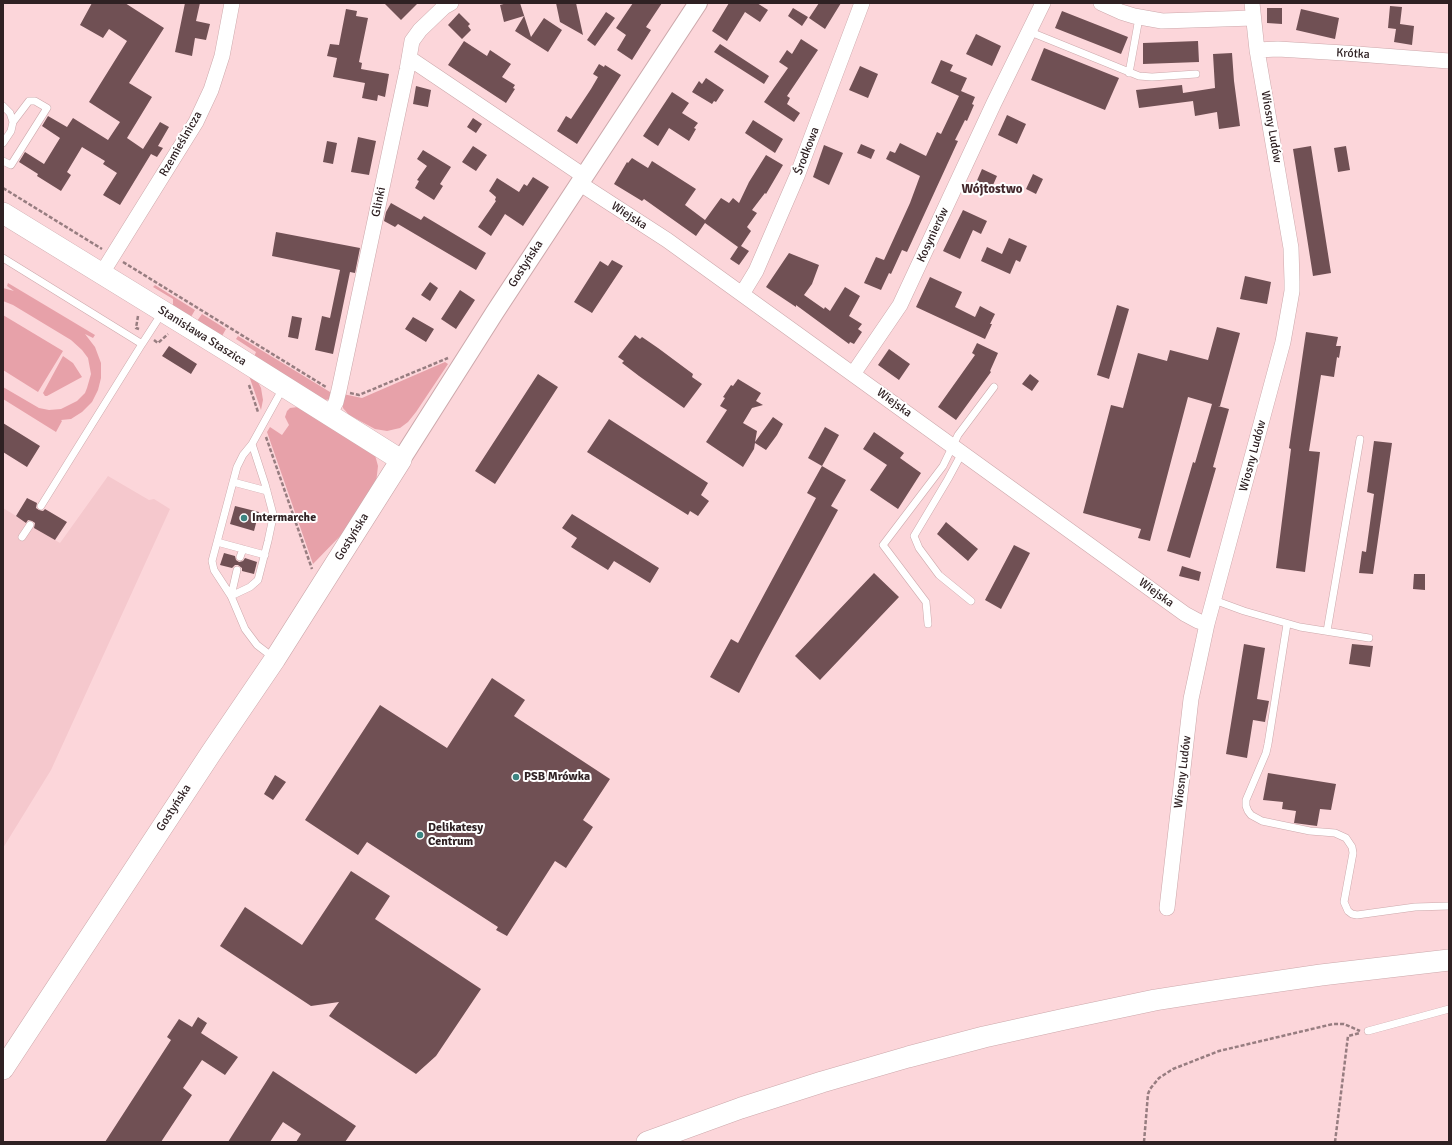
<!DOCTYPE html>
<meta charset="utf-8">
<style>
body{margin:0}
#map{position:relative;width:1452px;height:1145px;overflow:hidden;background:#fcd6da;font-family:Signika,sans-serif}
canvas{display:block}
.frame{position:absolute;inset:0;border:4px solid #2f2123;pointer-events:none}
</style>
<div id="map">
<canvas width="1452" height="1145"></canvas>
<div class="frame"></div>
</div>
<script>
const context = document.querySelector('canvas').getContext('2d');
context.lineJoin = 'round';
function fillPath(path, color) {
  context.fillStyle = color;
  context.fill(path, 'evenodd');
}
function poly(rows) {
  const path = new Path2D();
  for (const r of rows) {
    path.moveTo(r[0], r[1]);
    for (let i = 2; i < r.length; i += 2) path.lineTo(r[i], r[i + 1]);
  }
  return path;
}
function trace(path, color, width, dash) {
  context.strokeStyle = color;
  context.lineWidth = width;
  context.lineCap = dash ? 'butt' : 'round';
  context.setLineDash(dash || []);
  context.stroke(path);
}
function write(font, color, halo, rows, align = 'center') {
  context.font = font + ' Signika,sans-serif';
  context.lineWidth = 4;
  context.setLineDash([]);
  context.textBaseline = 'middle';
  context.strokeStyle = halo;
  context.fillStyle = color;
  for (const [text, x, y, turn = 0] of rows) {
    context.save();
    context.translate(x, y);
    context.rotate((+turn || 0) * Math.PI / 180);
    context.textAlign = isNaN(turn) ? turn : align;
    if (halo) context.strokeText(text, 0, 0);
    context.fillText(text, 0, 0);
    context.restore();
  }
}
fillPath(poly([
 [108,476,149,500,154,499,170,509,51,770,3,848,3,508,60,543]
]), '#f5c8cd');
fillPath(poly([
 [8,283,95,335,93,338,85,334,95,347,101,363,101,378,98,390,92,402,82,412,71,419,61,420,62,421,56,432,3,399,3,387,39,408,49,410,61,409,77,401,85,393,87,388,91,374,88,358,82,350,71,340,13,305,3,301,3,288,14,291,7,286],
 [155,285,195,310,191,317,173,306,173,299,153,287],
 [202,314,226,329,222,336,197,321],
 [3,315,63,351,38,392,3,370],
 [238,336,330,392,336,393,331,399,325,400,254,357,256,352,236,339],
 [63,356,73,363,82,377,47,396,45,396,43,393],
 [445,362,448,364,416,412,408,422,400,428,387,431,375,429,349,415,343,408,343,394,362,398],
 [248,373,258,382,261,388,263,400,261,410],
 [298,407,375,455,378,466,376,483,346,530,313,564,267,432,270,427,282,435,289,425,285,417,287,411,290,408]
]), '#e7a1a9');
fillPath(poly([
 [92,3,125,3,164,28,129,83,152,97,127,138,143,149,160,122,169,127,158,146,163,148,157,157,151,154,120,205,103,195,117,173,103,164,105,161,82,147,67,172,71,175,61,191,37,176,38,174,19,162,25,152,44,164,60,138,42,126,48,116,67,127,73,118,108,140,120,122,89,102,127,41,109,29,103,38,80,25],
 [185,3,200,3,196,21,210,24,206,40,195,38,192,56,175,52],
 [384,3,418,3,401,20],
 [507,3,520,3,531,37,544,18,562,30,548,52,515,31,524,16,504,22,500,5],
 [556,3,576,3,583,35,560,22],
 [633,3,662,3,646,27,651,30,632,60,617,50,626,35,616,28],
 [729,3,757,3,768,10,760,22,745,12,727,41,712,31],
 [819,3,841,3,825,29,809,18],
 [1390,6,1402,7,1400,24,1414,26,1412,45,1394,42,1396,29,1388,28],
 [793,8,808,17,802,26,788,16],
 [1267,8,1282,8,1282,24,1267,23],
 [346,9,357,11,356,16,368,18,359,62,362,63,361,69,389,74,385,97,378,95,377,101,362,98,365,83,333,77,337,58,327,56,330,44,339,45],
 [1301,9,1339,18,1335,39,1296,30],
 [1062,11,1128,37,1121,54,1055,28],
 [606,12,615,18,595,46,587,40],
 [459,13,470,24,468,26,471,30,462,39,448,25],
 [976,34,1001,46,992,66,966,54],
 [801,39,818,50,787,96,790,98,787,104,800,113,794,122,764,102,788,68,779,62,787,50,792,54],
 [464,41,487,56,490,50,511,64,502,77,515,85,513,88,515,89,506,103,448,65],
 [1198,41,1199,62,1143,64,1143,43],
 [720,44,769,76,764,84,714,52],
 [1044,48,1119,78,1105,110,1031,80],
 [1232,53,1234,81,1240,126,1219,129,1217,112,1195,116,1193,101,1139,108,1136,90,1182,85,1183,93,1215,88,1213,54],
 [941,60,953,65,950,71,967,78,961,91,975,97,972,104,974,105,967,121,965,120,955,140,958,141,907,252,902,250,891,274,889,273,881,290,864,283,876,257,884,260,910,203,920,176,886,159,890,151,895,153,900,143,926,156,937,132,941,134,959,96,931,83],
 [599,64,604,67,605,65,621,75,577,144,557,131,566,116,571,119,591,89,598,77,593,74],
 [860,66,878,74,868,98,849,90],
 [706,78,724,90,716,102,714,101,712,104,692,92,699,81,702,84],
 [416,86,431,90,428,107,413,104],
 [672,92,689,103,682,113,698,123,694,128,696,129,689,141,669,128,658,146,643,136],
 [1007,115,1026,124,1017,144,998,135],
 [473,118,482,124,476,133,467,127],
 [753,120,783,139,775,153,745,133],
 [358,137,376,141,369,175,351,172],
 [327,141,337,143,333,164,323,162],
 [861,144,875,150,871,159,857,153],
 [824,145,843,153,829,185,813,177],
 [473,146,487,155,476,171,462,162],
 [1311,146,1331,273,1313,276,1293,149],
 [1346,146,1350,170,1338,172,1334,148],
 [423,150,451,167,440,184,443,186,434,200,415,188,419,181,417,180,427,166,417,159],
 [766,155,783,165,766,194,765,193,752,210,757,213,747,227,751,231,741,246,749,251,739,265,730,259,738,247,705,223,696,236,644,199,642,201,614,184,627,162,628,163,632,158,648,168,652,161,696,189,685,205,705,220,721,198,729,203,733,198,739,203,749,182],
 [982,169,997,176,990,192,975,185],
 [1033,174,1043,179,1036,194,1026,189],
 [533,177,549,187,523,226,505,214,491,236,478,227,496,201,495,200,496,197,489,191,497,178,519,192,524,184,527,186],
 [391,203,421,220,424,216,486,253,476,270,398,224,395,227,384,221,386,212],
 [963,210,987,221,981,234,973,230,960,259,943,251],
 [276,232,360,248,355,273,350,272,333,354,315,350,322,316,330,318,340,270,272,256],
 [1009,238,1027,246,1020,262,1016,260,1010,274,981,261,987,247,1002,254],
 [789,253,819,265,812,284,804,295,824,309,825,307,830,311,845,287,860,296,849,316,862,324,858,329,862,332,854,344,850,342,849,344,796,305,796,307,766,287],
 [612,260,623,266,592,313,574,302,600,261,608,266],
 [1245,276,1271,282,1267,304,1240,299],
 [930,277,962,292,955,307,975,317,980,306,995,314,990,324,992,324,985,339,916,307],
 [430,282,438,288,430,301,421,295],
 [460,290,475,300,456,329,441,319],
 [1117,305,1129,309,1109,379,1097,375],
 [292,316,302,318,298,339,288,337],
 [413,317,434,329,426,342,405,329],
 [1217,327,1240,333,1220,406,1218,406,1229,409,1213,467,1216,468,1190,558,1167,551,1193,462,1195,463,1212,404,1188,397,1150,541,1138,538,1141,529,1083,513,1111,405,1123,408,1138,353,1167,361,1170,350,1208,360],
 [1306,332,1338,337,1336,346,1341,346,1339,358,1337,357,1334,377,1321,375,1309,451,1320,452,1305,572,1276,568,1291,449,1289,448],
 [635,335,640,339,642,337,658,348,693,374,692,377,702,384,684,408,639,376,622,363,624,361,618,357],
 [977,343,998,353,990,371,991,372,956,420,938,407,975,355,972,353],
 [169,346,197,364,191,374,162,356],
 [889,349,910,364,899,380,878,365],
 [538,374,558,387,495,484,475,471],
 [1030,374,1039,381,1032,391,1022,384],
 [738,379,761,393,756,401,763,405,752,408,743,423,757,431,755,442,773,417,783,424,777,435,766,450,755,443,754,449,743,467,706,442,727,410,720,406,725,398,723,397,731,385,733,386],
 [609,419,708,483,701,495,709,501,698,516,690,511,688,515,587,452],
 [3,423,40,446,27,467,3,452],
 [825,427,839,435,822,466,808,458],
 [874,432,904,453,900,458,921,473,898,509,870,490,887,465,863,449],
 [1374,441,1392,443,1373,574,1359,573,1362,551,1366,552,1374,494,1367,492],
 [822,466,846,480,831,506,838,510,761,651,739,693,710,677,731,639,738,643,816,498,807,493],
 [27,498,37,503,36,508,39,510,43,511,45,509,67,522,55,540,34,528,35,523,32,521,28,520,26,523,16,516],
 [235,506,259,512,254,531,230,524],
 [572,514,659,568,650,583,614,561,608,570,571,547,577,538,562,528],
 [946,522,978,549,968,561,937,534],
 [1014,545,1030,553,1001,609,985,600],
 [224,553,235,556,236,560,239,562,243,561,245,558,257,562,254,574,242,571,242,568,238,565,235,565,232,568,220,565],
 [1182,566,1201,572,1199,581,1179,576],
 [874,573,899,597,820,680,795,656],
 [1414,574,1425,574,1425,590,1413,589],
 [1244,644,1265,648,1257,699,1269,701,1265,722,1253,720,1247,758,1226,754],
 [1352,644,1373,646,1370,667,1349,664],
 [492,678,525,700,514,716,610,779,583,820,593,827,566,868,555,861,507,936,496,930,498,927,367,842,358,855,305,820,380,705,447,748],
 [1268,773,1336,784,1331,810,1320,809,1317,826,1294,823,1296,811,1282,809,1283,802,1263,800],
 [275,775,286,782,273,800,264,794],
 [351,871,390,896,375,919,481,989,436,1056,416,1074,329,1016,339,1002,311,1006,220,946,245,907,302,945],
 [198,1017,207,1023,201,1033,238,1057,225,1075,202,1060,183,1088,192,1095,161,1142,105,1142,171,1040,167,1037,179,1019,192,1027],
 [273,1071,356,1126,345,1142,296,1142,301,1134,283,1122,270,1142,228,1142]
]), '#705054');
const service = poly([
 [1028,31,1139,76,1152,77,1196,74],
 [1129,73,1139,18],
 [3,106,10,113,13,122,11,131,3,143],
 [3,161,11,165,47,108,35,101,29,101,13,122],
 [3,258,142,344,162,313],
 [962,453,948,479,914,536,919,548,939,575,971,601],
 [233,482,267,491],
 [41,506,142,344],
 [22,537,30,525],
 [217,542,265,555],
 [240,557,243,549],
 [231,596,214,570,212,561,237,467,243,455,252,444],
 [231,596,237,570],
 [1214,600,1244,611,1300,627,1369,638],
 [928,624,926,602,883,545,943,466,958,435,994,387],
 [1287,624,1268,744,1266,753,1246,800,1246,806,1248,811,1251,815,1262,821,1310,831,1335,833,1346,838,1352,847,1353,853,1344,902,1348,911,1352,914,1357,915,1415,907,1449,906],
 [1327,631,1360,439],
 [274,658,257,645,245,629,231,596,250,587,258,580,268,541,272,522,273,514,265,484,252,444,283,388],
 [1368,1031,1449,1009]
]);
const minor = poly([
 [1101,3,1121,12,1134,16,1162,21,1253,18],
 [1257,50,1278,49,1344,53,1449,61],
 [409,58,584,176],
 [579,183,667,240,1185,614,1198,621,1207,624],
 [102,273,196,122,211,90,222,56,232,3],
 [742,294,756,271,797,176,862,3],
 [853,374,900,305,994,103,1043,3],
 [329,415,336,402,339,390,407,70,412,41,420,30,444,7,451,3],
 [1167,908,1191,699,1207,624,1283,342,1292,291,1292,281,1291,248,1257,50,1252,3]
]);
const tertiary = poly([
 [401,460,495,312,698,3]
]);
const secondary = poly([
 [3,213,234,355,401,460,275,659,211,753,3,1069],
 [647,1142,741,1108,822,1082,908,1057,984,1037,1065,1019,1155,1000,1225,989,1321,975,1449,960]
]);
trace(service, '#cca8ab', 8);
trace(minor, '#cca8ab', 16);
trace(tertiary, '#cca8ab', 20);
trace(secondary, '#cca8ab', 22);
trace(poly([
 [3,188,102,249],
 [123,262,326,387],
 [138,316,136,328,139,329],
 [154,340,158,343,168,334],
 [249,385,258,412],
 [350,393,359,395,448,358],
 [266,437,312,569],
 [1144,1142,1148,1094,1150,1089,1159,1078,1173,1069,1219,1051,1333,1024,1344,1024,1360,1031],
 [1335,1142,1348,1036,1360,1033]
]), '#977d80', 2.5, [4, 2]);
trace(service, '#fff', 7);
trace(minor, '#fff', 15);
trace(tertiary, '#fff', 18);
trace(secondary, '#fff', 21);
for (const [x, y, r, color] of [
 [244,518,4,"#3c8481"],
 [516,777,4,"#3c8481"],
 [420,835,4,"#3c8481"]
]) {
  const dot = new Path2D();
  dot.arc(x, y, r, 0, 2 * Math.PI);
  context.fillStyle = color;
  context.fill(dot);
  trace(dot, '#fff', 1.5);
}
write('12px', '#2f2123', '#fff', [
 ["Krótka",1353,54,3],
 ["Wiosny Ludów",1271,127,80],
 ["Rzemieślnicza",181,144,-60],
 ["Środkowa",807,151,-69],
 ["Glinki",379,202,-78],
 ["Wiejska",629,216,33],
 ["Kosynierów",933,235,-65],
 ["Gostyńska",526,264,-57],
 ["Stanisława Staszica",202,336,32],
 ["Wiejska",894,403,36],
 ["Wiosny Ludów",1253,456,-75],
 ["Gostyńska",352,537,-58],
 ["Wiejska",1156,593,36],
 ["Wiosny Ludów",1183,772,-83],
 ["Gostyńska",174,808,-57]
]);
write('bold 12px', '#2f2123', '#fff', [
 ["Intermarche",252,518],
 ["PSB Mrówka",524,777],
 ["Delikatesy",428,828],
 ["Centrum",428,842]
], 'left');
write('bold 13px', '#45292d', '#fff', [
 ["Wójtostwo",992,190]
]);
</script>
